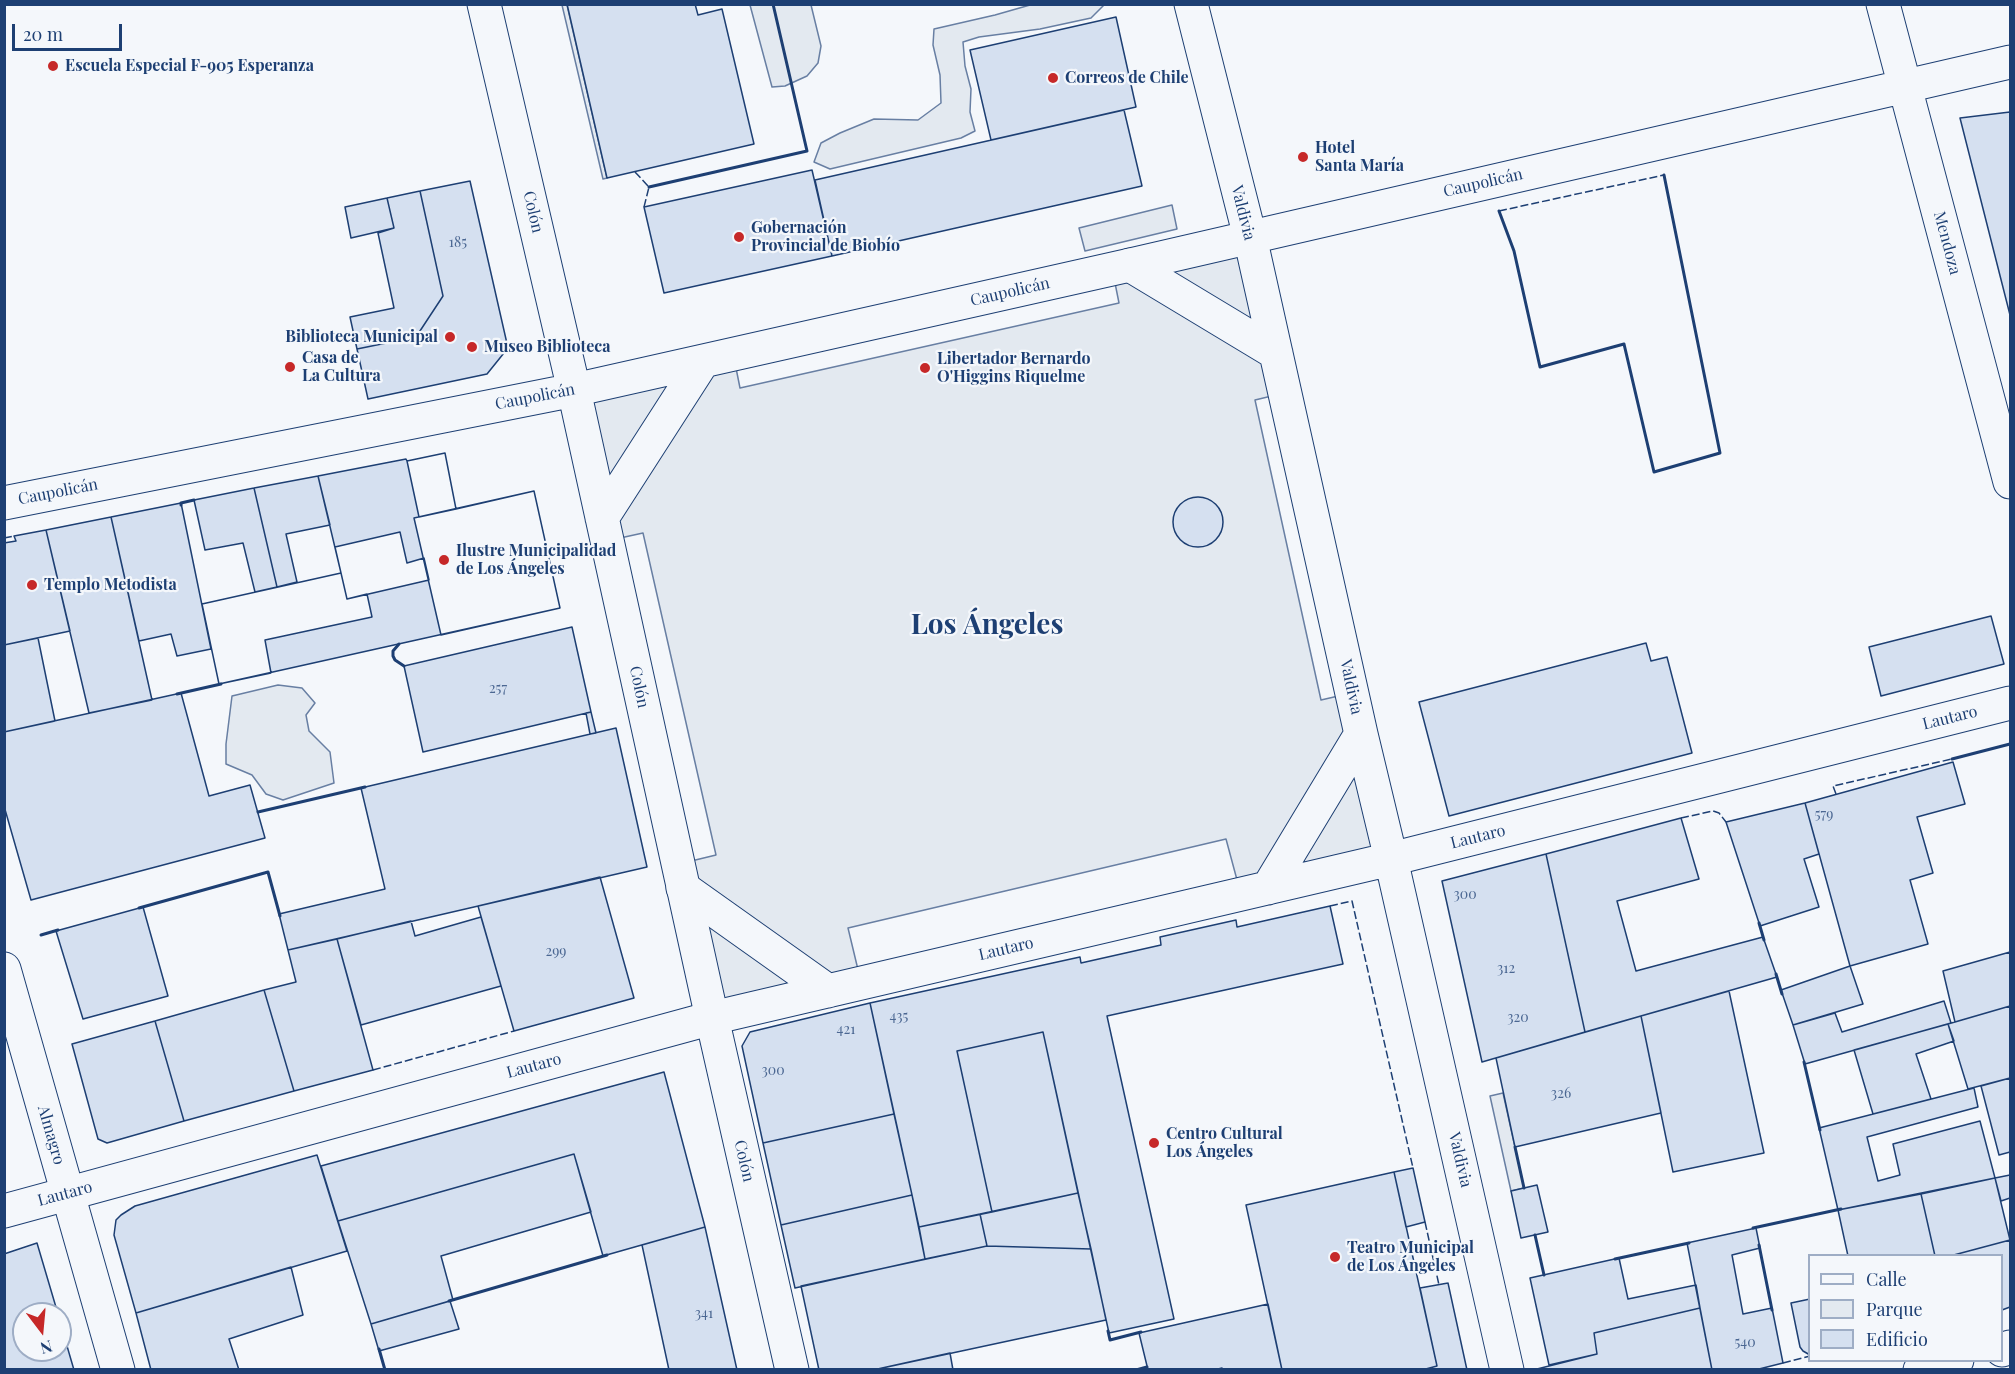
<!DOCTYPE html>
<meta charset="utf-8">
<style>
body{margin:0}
#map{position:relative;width:2015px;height:1374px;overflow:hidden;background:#f4f7fb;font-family:"Playfair Display",serif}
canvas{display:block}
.frame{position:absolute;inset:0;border:6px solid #1d3f73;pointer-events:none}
.legend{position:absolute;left:1808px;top:1254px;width:195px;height:108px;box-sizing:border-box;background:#f4f7fb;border:2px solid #9eadc5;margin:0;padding:8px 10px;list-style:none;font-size:18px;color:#1d3f73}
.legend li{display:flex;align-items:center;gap:12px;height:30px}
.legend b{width:30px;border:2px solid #9eadc5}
.north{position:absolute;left:12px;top:1302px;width:60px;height:60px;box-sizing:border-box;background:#f4f7fb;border:2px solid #9eadc5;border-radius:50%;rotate:164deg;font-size:16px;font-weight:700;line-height:24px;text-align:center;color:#1d3f73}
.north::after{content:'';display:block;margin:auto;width:21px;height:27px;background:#c62828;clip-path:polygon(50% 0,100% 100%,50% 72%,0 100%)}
.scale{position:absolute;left:12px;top:24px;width:110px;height:27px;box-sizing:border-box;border:3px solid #1d3f73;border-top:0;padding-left:8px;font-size:18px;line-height:21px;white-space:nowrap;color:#1d3f73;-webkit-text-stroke:4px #f4f7fb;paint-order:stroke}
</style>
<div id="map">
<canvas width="2015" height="1374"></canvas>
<div class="frame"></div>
<ul class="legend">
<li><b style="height:8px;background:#f4f7fb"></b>Calle</li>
<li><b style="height:16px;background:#e3e9f0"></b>Parque</li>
<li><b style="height:16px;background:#d5e0f0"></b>Edificio</li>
</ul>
<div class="north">N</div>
<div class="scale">20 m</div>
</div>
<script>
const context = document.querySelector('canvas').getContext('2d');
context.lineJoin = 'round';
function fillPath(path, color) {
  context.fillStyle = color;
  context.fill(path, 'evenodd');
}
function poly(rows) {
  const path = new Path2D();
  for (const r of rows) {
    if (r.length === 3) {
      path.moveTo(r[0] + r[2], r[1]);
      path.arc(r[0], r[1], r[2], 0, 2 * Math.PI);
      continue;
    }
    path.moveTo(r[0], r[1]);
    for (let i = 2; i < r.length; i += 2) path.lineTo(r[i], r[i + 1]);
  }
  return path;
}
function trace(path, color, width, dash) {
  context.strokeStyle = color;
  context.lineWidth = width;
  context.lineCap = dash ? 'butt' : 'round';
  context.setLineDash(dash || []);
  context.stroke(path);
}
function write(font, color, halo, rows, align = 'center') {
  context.font = font + ' "Playfair Display",serif';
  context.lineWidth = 4.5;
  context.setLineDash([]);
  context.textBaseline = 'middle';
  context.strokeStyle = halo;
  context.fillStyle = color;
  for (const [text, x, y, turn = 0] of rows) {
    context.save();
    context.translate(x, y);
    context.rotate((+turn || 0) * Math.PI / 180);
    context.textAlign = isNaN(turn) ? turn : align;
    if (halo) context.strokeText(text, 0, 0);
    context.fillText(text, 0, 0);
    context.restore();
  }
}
const green = poly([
 [562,5,567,5,607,178,603,179,562,5],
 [750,5,811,5,821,46,818,63,807,76,785,86,772,87,750,5],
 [1030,5,1104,5,1091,18,1040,29,979,37,963,42,965,66,971,89,970,112,975,131,961,138,830,169,814,162,821,143,840,133,874,119,918,120,941,103,940,75,933,45,934,29,995,15,1030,5],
 [1172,205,1177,229,1085,251,1079,228,1172,205],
 [1245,243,1280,394,1255,400,1321,700,1347,694,1385,856,1240,891,1226,839,848,928,860,978,715,1013,683,863,716,855,643,533,611,540,580,394,734,358,740,388,1119,303,1113,273,1245,243],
 [278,685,302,688,315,703,306,715,309,731,330,752,334,783,283,800,266,794,252,775,226,764,226,744,232,696,278,685],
 [1503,1093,1524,1188,1511,1191,1490,1096,1503,1093]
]);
fillPath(green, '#e3e9f0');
trace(green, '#687fa3', 1.5);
const building = poly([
 [567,4,695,4,698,15,722,9,754,144,607,178,567,4],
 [1116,17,1136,107,991,140,970,50,1116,17],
 [1124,110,1142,186,832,256,815,180,1124,110],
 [2010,112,2010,315,1960,118,2010,112],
 [812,170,832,256,664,293,644,207,812,170],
 [470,181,508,348,487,374,368,399,357,349,416,337,443,296,420,191,470,181],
 [420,191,443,296,416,337,357,349,350,317,394,308,378,233,394,228,387,198,420,191],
 [387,198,394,228,351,238,345,207,387,198],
 [445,453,456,509,534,491,560,608,219,684,202,604,341,573,318,476,406,459,407,461,445,453],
 [445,453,456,509,419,517,407,461,445,453],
 [318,476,330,525,286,534,297,582,277,587,254,488,318,476],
 [254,488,277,587,255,592,243,543,205,550,194,500,254,488],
 [534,491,560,608,441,635,414,518,534,491],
 [1198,522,25],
 [181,503,211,649,177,656,171,634,139,641,111,517,181,503],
 [111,517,152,700,89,713,46,530,111,517],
 [46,530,70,631,4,645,4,543,16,541,14,536,46,530],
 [400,532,407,563,424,558,429,580,347,599,335,547,400,532],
 [341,573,347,599,367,594,372,617,265,640,271,673,219,684,202,604,341,573],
 [1991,616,2004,664,1881,696,1869,647,1991,616],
 [572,627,591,712,423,752,404,666,572,627],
 [38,638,55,721,4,732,4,645,38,638],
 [1646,643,1651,661,1667,657,1692,753,1449,816,1419,702,1646,643],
 [181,693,209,796,250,785,265,838,31,900,4,806,4,732,181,693],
 [591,712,596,733,590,734,586,713,591,712],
 [616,728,647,867,288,950,279,914,385,889,361,788,616,728],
 [1953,762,1965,804,1917,817,1933,873,1910,880,1928,944,1850,966,1805,803,1953,762],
 [1805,803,1819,854,1804,859,1819,907,1760,926,1726,822,1805,803],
 [1681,818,1699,879,1617,901,1636,971,1763,937,1777,977,1585,1032,1546,854,1681,818],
 [1546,854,1585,1032,1482,1062,1442,881,1546,854],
 [600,877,634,998,514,1031,478,906,600,877],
 [1330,906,1343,964,1107,1016,1174,1319,1109,1333,1043,1032,957,1051,992,1212,919,1227,870,1003,1080,957,1081,963,1161,945,1160,937,1236,920,1237,927,1330,906],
 [143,907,168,996,83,1019,56,931,143,907],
 [481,917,501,986,361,1025,337,939,411,921,415,936,481,917],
 [337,939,373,1070,294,1091,264,990,296,982,288,950,337,939],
 [2010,952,2010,1006,1955,1022,1943,971,2010,952],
 [1850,966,1863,1004,1793,1025,1781,990,1850,966],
 [264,990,294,1091,184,1121,155,1021,264,990],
 [1729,991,1764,1153,1673,1172,1641,1016,1729,991],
 [1944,1001,1951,1023,1805,1064,1793,1025,1835,1013,1842,1032,1944,1001],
 [870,1003,894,1114,763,1143,742,1046,750,1032,870,1003],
 [2010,1006,2010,1078,1968,1089,1948,1024,2010,1006],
 [1641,1016,1661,1113,1515,1147,1496,1058,1641,1016],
 [155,1021,184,1121,107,1143,98,1139,72,1044,155,1021],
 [1948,1024,1954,1041,1916,1054,1931,1099,1873,1114,1854,1050,1948,1024],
 [1043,1032,1078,1193,992,1212,957,1051,1043,1032],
 [664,1072,705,1227,603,1256,574,1154,338,1221,321,1166,664,1072],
 [2010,1078,2010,1152,1999,1155,1981,1086,2010,1078],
 [1974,1088,1978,1107,1867,1137,1878,1181,1900,1175,1893,1144,1980,1121,1995,1178,1838,1210,1819,1128,1974,1088],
 [894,1114,912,1195,781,1225,763,1143,894,1114],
 [574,1154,591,1212,441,1256,453,1300,371,1324,338,1221,574,1154],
 [317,1155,347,1251,136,1313,114,1235,116,1220,121,1215,135,1206,317,1155],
 [1413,1168,1425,1222,1406,1227,1394,1172,1413,1168],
 [1394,1172,1437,1366,1422,1370,1282,1370,1246,1205,1394,1172],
 [2010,1175,2010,1198,2001,1201,1995,1178,2010,1175],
 [1995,1178,2010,1240,1950,1256,1935,1256,1921,1194,1995,1178],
 [1537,1185,1548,1232,1521,1238,1511,1191,1537,1185],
 [1078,1193,1091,1249,987,1246,980,1214,1078,1193],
 [1921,1194,1935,1256,1848,1256,1838,1210,1921,1194],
 [912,1195,925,1259,795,1288,781,1225,912,1195],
 [980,1214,987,1246,925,1259,919,1227,980,1214],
 [705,1227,737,1370,669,1370,642,1245,705,1227],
 [1756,1228,1760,1248,1732,1255,1743,1314,1772,1308,1783,1363,1755,1370,1712,1370,1687,1243,1756,1228],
 [2010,1240,2010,1307,2002,1310,2002,1256,1950,1256,2010,1240],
 [37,1243,58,1314,24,1314,24,1350,60,1350,60,1322,74,1370,4,1370,4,1254,37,1243],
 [987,1246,1091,1249,1106,1320,873,1370,819,1370,801,1286,987,1246],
 [1619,1258,1628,1299,1696,1285,1700,1308,1594,1333,1597,1354,1549,1365,1530,1278,1619,1258],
 [291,1267,303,1315,229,1339,239,1370,151,1370,136,1313,291,1267],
 [1448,1283,1467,1370,1422,1370,1437,1366,1420,1288,1448,1283],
 [1810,1299,1810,1355,1803,1351,1800,1347,1791,1303,1810,1299],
 [450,1301,459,1329,379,1351,371,1324,450,1301],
 [1268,1304,1282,1370,1222,1370,1222,1368,1214,1370,1148,1370,1139,1333,1268,1304],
 [1700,1308,1712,1370,1533,1370,1597,1354,1594,1333,1700,1308],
 [950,1353,953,1370,873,1370,950,1353]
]);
fillPath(building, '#d5e0f0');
trace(building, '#1d3f73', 1.5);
const street = poly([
 [712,1018,792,1370]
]);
const secondary = poly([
 [484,4,574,390,712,1018],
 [1883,4,2010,482],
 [4,503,574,390,1130,265,2010,62],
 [602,518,703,361],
 [1391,859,2010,703],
 [4,969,118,1370],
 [2002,1350,2010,1347],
 [1920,1370,1957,1360]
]);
const primary = poly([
 [1191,4,1250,237,1361,734,1391,859,1507,1370],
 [1130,265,1276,353],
 [683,888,828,991],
 [1268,888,1361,734],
 [4,1211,712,1018,1391,859]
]);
trace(street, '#1d3f73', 35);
trace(secondary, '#1d3f73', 35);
trace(primary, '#1d3f73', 35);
trace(street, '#f4f7fb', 33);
trace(secondary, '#f4f7fb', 33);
trace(primary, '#f4f7fb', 33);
trace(poly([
 [635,172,649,187,644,207],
 [1499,211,1664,175],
 [4,538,14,536],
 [1836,794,1833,786,1952,759],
 [1681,818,1713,811,1719,813,1726,822],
 [1330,906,1352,901,1413,1168],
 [373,1070,514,1031],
 [1425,1222,1439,1285],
 [1783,1363,1810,1356]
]), '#1d3f73', 1.5, [8, 3]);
trace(poly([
 [649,187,807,151,773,4],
 [1499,211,1514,251,1540,367,1624,344,1654,472,1720,453,1664,175],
 [181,505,181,503,194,500],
 [399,644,393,651,393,656,395,660,404,666],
 [177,694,221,684],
 [1952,759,2010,744],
 [258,812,365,787],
 [139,908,268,872,280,916],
 [1759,923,1764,940],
 [41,935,58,930],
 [1776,974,1782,994],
 [1804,1062,1820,1130],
 [1515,1147,1524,1188],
 [1753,1228,1841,1209],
 [1535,1235,1544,1275],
 [1759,1245,1772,1310],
 [1615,1259,1689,1243],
 [449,1301,607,1255],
 [1108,1331,1110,1340,1141,1332],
 [379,1349,385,1370],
 [1136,1370,1147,1367]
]), '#1d3f73', 3);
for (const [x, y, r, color] of [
 [53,66,6,"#c62828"],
 [1053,78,6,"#c62828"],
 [1303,157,6,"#c62828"],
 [739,237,6,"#c62828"],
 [450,337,6,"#c62828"],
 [472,347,6,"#c62828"],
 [290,367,6,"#c62828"],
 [925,368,6,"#c62828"],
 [444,560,6,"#c62828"],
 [32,585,6,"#c62828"],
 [1154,1143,6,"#c62828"],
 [1335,1257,6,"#c62828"]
]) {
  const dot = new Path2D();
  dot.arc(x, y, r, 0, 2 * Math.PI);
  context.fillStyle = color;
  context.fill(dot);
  trace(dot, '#f4f7fb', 2);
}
write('14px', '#4b6792', null, [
 ["185",458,243],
 ["257",498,689],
 ["579",1824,815],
 ["300",1465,895],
 ["299",556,952],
 ["312",1506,969],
 ["435",899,1017],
 ["320",1518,1018],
 ["421",846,1030],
 ["300",773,1071],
 ["326",1561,1094],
 ["341",704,1314],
 ["540",1745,1343]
]);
write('bold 16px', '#1d3f73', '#f4f7fb', [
 ["Escuela Especial F-905 Esperanza",65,66],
 ["Correos de Chile",1065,78],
 ["Hotel",1315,148],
 ["Santa María",1315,166],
 ["Gobernación",751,228],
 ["Provincial de Biobío",751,246],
 ["Biblioteca Municipal",438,337,"right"],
 ["Museo Biblioteca",484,347],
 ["Casa de",302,358],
 ["La Cultura",302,376],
 ["Libertador Bernardo",937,359],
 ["O'Higgins Riquelme",937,377],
 ["Ilustre Municipalidad",456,551],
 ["de Los Ángeles",456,569],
 ["Templo Metodista",44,585],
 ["Centro Cultural",1166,1134],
 ["Los Ángeles",1166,1152],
 ["Teatro Municipal",1347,1248],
 ["de Los Ángeles",1347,1266]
], 'left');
write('16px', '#1d3f73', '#f4f7fb', [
 ["Caupolicán",1483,183,-13],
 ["Colón",533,212,77],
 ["Valdivia",1243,213,76],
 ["Mendoza",1947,243,75],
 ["Caupolicán",1010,292,-13],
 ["Caupolicán",535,397,-11],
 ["Caupolicán",58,492,-11],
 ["Colón",639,687,78],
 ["Valdivia",1351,687,78],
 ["Lautaro",1950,718,-14],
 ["Lautaro",1478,837,-14],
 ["Lautaro",1006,949,-13],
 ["Lautaro",534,1066,-15],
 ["Almagro",51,1135,74],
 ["Valdivia",1460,1160,77],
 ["Colón",744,1161,77],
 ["Lautaro",65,1194,-15]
]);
write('bold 28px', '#1d3f73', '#f4f7fb', [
 ["Los Ángeles",987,625]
]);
</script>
